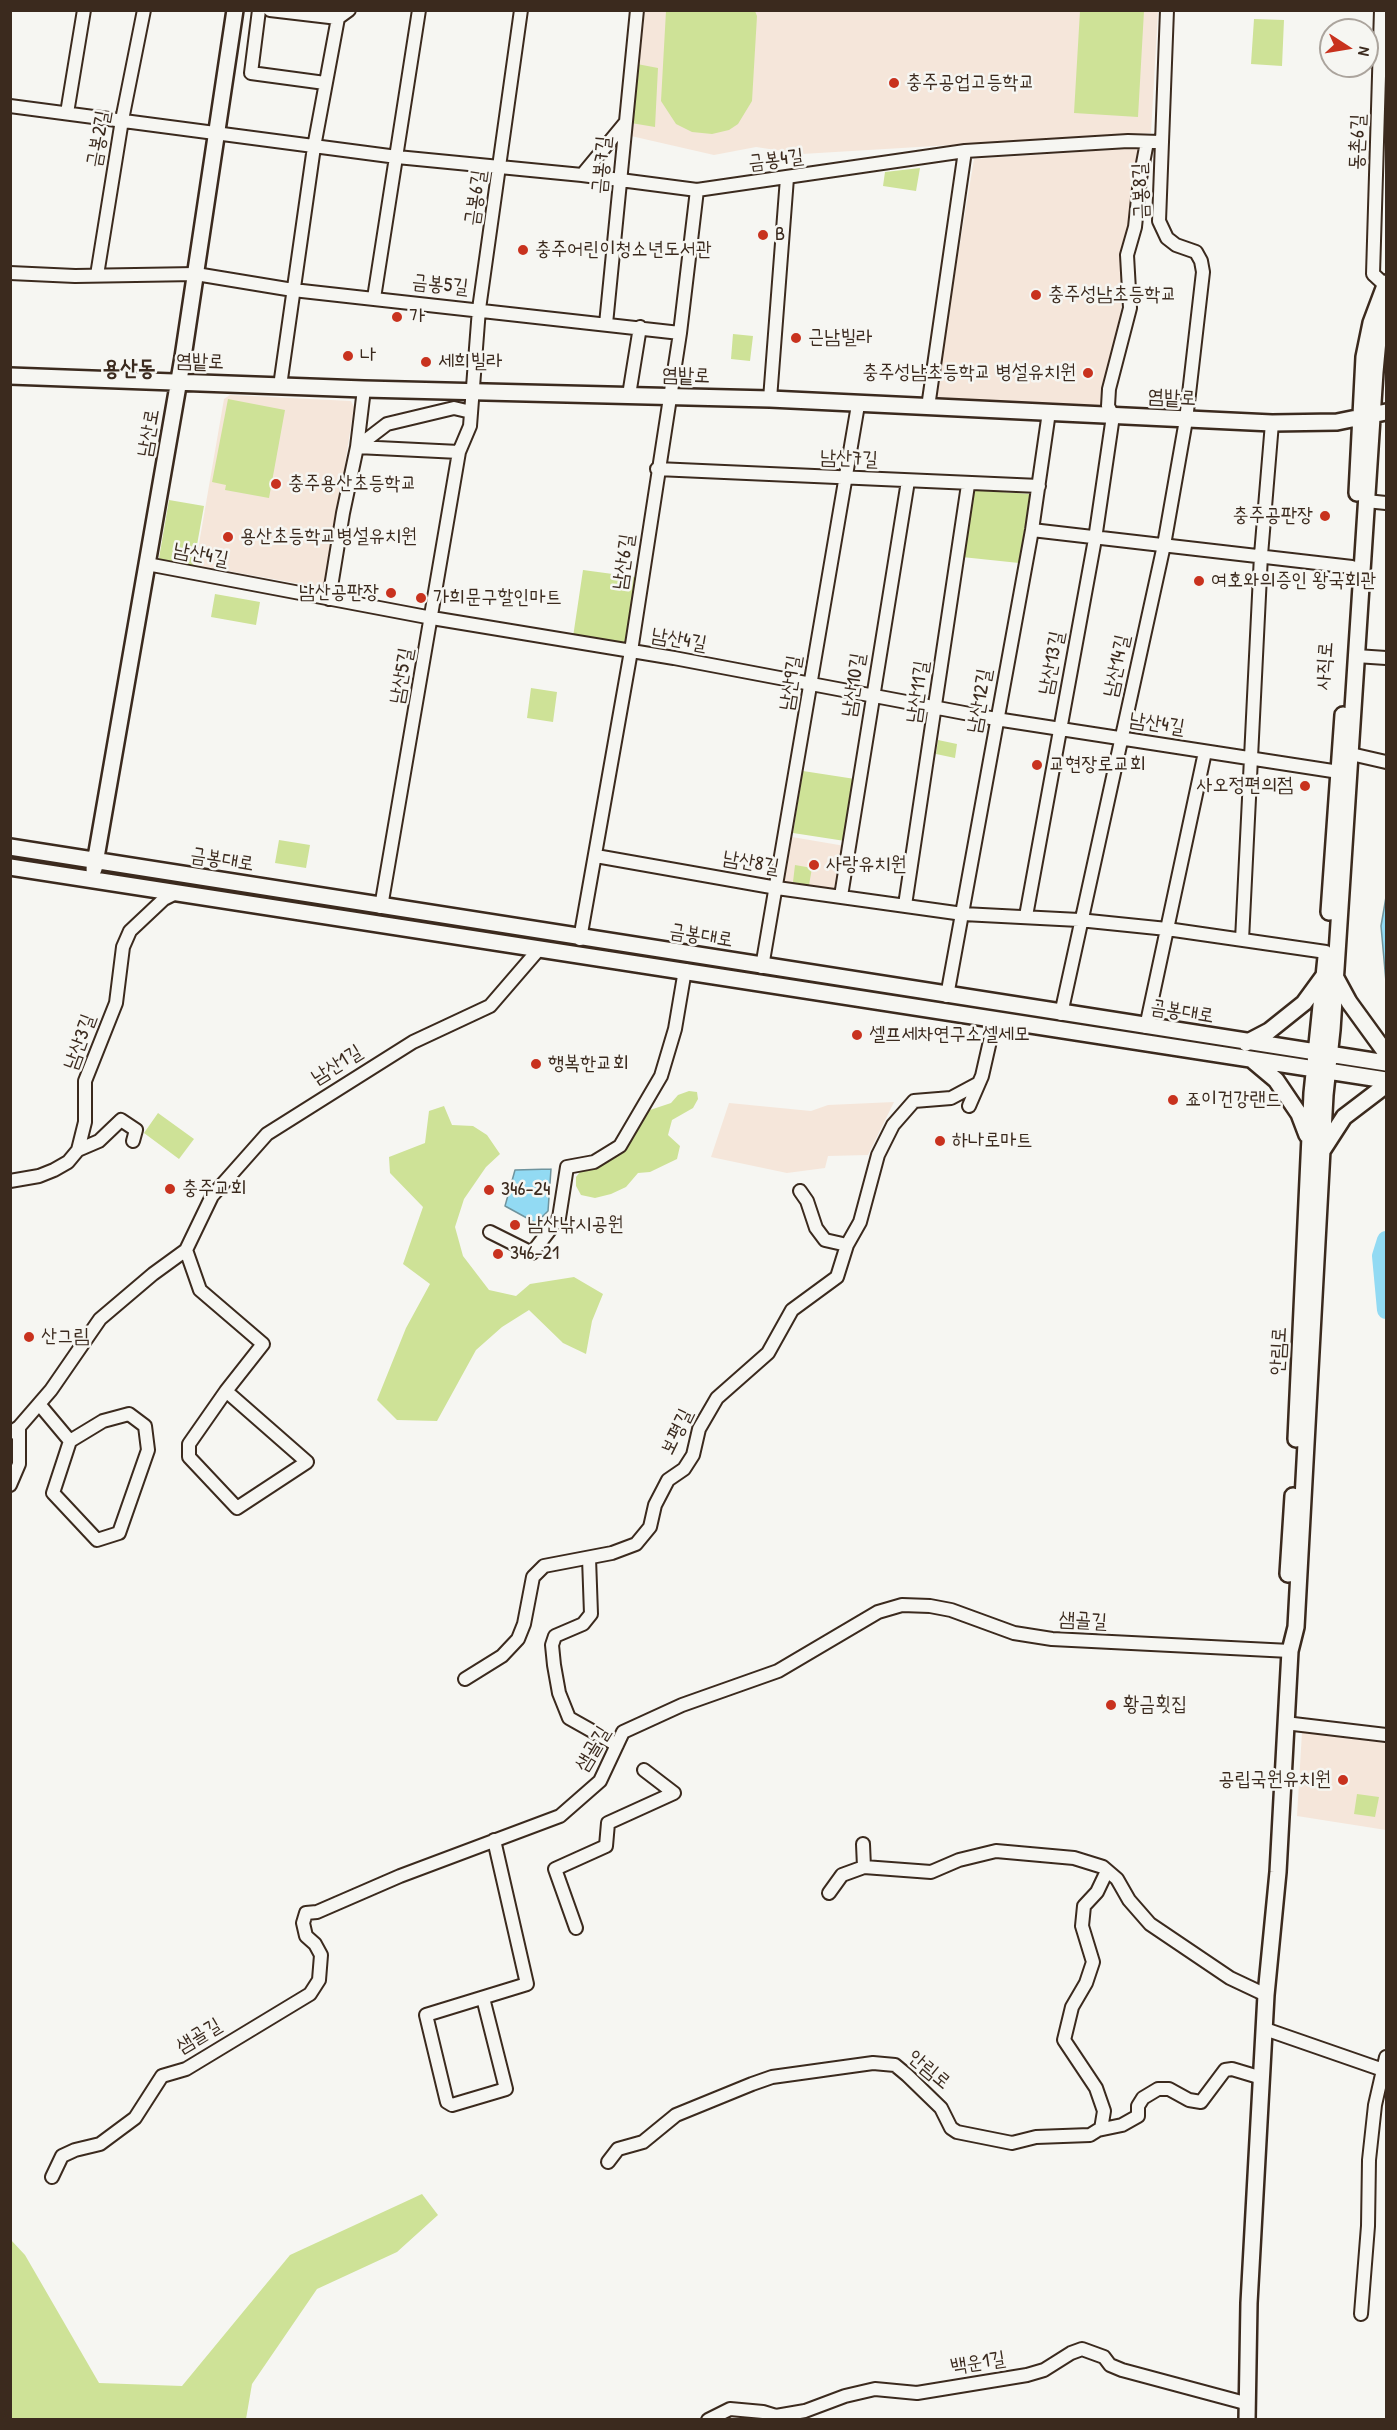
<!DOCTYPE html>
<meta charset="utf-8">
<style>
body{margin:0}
#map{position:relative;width:1397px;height:2430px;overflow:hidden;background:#f6f6f2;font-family:"Patrick Hand",sans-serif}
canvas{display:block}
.frame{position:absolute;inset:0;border:12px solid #3b2a1e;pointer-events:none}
.north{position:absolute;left:1319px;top:18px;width:60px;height:60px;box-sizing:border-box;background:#f6f6f2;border:2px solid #aba49d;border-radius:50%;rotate:102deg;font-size:16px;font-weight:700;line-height:24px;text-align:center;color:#3b2a1e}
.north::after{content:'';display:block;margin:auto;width:21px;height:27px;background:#c8321e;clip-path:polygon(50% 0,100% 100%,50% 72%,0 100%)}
</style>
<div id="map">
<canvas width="1397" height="2430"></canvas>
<div class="frame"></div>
<div class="north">N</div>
</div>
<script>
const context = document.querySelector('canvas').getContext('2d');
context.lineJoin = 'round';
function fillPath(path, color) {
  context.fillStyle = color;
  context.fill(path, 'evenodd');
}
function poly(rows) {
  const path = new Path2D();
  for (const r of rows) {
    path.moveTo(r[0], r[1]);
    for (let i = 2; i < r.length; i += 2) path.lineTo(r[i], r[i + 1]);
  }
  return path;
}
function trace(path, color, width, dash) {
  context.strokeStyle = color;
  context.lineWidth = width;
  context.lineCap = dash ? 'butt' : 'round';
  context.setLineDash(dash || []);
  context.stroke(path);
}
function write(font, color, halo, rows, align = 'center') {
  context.font = font + ' "Patrick Hand","Poor Story",sans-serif';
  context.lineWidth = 5;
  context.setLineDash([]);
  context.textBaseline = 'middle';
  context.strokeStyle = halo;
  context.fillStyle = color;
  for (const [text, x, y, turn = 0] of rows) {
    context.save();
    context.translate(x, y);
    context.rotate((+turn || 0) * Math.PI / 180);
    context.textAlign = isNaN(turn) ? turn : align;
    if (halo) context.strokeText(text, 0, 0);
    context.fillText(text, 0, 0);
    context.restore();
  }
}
fillPath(poly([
 [645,11,1158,11,1151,133,802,154,756,147,714,155,631,136],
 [1140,148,1124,267,1120,323,1101,406,934,399,974,159],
 [230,395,351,401,354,407,326,584,318,587,199,566,196,561,224,399],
 [792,837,845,846,837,893,784,884],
 [894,1102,868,1155,828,1156,825,1168,787,1173,711,1157,729,1103,811,1111,828,1105],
 [1302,1732,1386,1743,1386,1830,1297,1816]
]), '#f5e6da');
fillPath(poly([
 [666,11,755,11,757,16,752,101,738,124,729,130,712,134,692,132,676,124,661,101],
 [1080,11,1144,11,1138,117,1074,113],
 [1254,19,1284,20,1282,66,1251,64],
 [637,64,658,68,655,127,631,123],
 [920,168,916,191,883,186,885,172],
 [733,334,753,336,750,361,731,359],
 [228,399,285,410,269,498,225,490,226,485,212,482],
 [973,490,1030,494,1019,563,962,557],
 [169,500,204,506,193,567,162,562,159,558],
 [583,570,635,577,625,644,573,637],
 [215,594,260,602,256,625,211,617],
 [531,688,557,692,553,722,527,718],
 [938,740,957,744,955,758,936,754],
 [803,771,855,779,845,841,793,833],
 [279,840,310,845,306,868,275,863],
 [795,865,812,868,809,885,793,882],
 [689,1091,697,1092,698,1099,693,1108,672,1120,668,1135,680,1146,677,1159,650,1172,638,1173,626,1187,611,1194,595,1198,581,1195,576,1186,576,1177,583,1168,614,1156,630,1143,647,1111,671,1103,678,1095],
 [444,1106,452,1125,473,1126,487,1135,500,1154,486,1167,464,1199,455,1227,463,1256,489,1290,516,1296,530,1284,574,1277,603,1294,592,1321,586,1354,563,1343,529,1310,502,1327,476,1350,437,1421,397,1420,377,1400,406,1328,430,1284,403,1264,423,1207,390,1173,389,1157,425,1143,429,1111],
 [158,1113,194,1139,179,1159,144,1133],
 [1357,1794,1379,1797,1375,1817,1354,1814],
 [422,2194,438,2215,397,2252,317,2289,252,2384,246,2419,11,2419,11,2240,25,2255,99,2383,182,2386,290,2255]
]), '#cee297');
const water = poly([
 [1386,897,1386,982,1381,926,1386,897],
 [551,1169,548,1211,536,1223,505,1206,515,1170,551,1169]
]);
fillPath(water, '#92daf3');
trace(water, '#6f949e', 1.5);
trace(poly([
 [1386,1240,1381,1256,1386,1310]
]), '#92daf3', 18);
const minor = poly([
 [259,10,251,73,325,83],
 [270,10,338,18,349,10],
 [1381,10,1373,274,1386,286],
 [10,106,397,157,582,175,697,190,965,151,1128,141,1160,142],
 [67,113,84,10],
 [582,175,625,123],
 [10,273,75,276,196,274,293,290,680,333],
 [97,275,122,120,144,10],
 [374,298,419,10],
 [606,324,637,10],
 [280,386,314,147,338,18],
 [629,395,640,327],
 [770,399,787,178],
 [928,407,965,151],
 [357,447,387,424,454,408,471,412],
 [357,447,459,452],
 [657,469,1039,486],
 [1366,501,1386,503],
 [1032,530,1352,567],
 [147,564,432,618,674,658,996,719,1339,772],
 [329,599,343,513,357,447,364,389],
 [1356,656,1386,658],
 [1351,754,1386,762],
 [596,856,777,888,963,914,1079,920,1167,929,1326,952],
 [841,896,908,481],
 [905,905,968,485],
 [381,907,459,452,470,426,479,309,521,10],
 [1026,916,1095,539,1113,416,1108,406,1109,389,1130,308,1127,255,1135,227,1140,179,1147,142],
 [580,939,631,651,680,333,697,190],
 [1242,940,1261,555,1272,423],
 [762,967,858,405],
 [947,996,1032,530,1049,412],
 [1061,1014,1164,545,1186,420,1203,272,1201,261,1196,252,1176,245,1167,238,1159,221,1167,10],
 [1146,1027,1205,752],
 [969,1106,982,1076,995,1019],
 [133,1141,136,1130,121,1120,99,1141,78,1150,85,1122,85,1081,116,1003,123,947,130,931,164,899,178,892],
 [10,1181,39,1176,54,1170,68,1162,78,1150],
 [800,1191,807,1201,816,1228,825,1240,847,1245],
 [490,1232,532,1253,559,1218,567,1167,594,1162,620,1146,661,1076,675,1029,685,970],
 [186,1250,200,1290,263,1344,226,1391,189,1444,189,1457,237,1508,307,1462,226,1391],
 [39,1404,70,1441,103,1421,129,1414,145,1426,148,1450,119,1533,97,1540,53,1493,70,1441],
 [10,1433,19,1427,51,1390,100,1319,153,1274,186,1250,212,1196,267,1134,413,1042,490,1006,540,948],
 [10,1485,19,1464,19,1427],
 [589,1558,591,1614,583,1624,555,1636,552,1645,554,1665,559,1693,569,1718,617,1745],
 [465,1679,502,1656,518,1639,524,1624,533,1577,544,1566,612,1553,636,1544,650,1527,655,1505,668,1480,684,1469,693,1455,699,1429,717,1398,768,1353,792,1310,837,1277,847,1245,860,1222,878,1155,893,1125,914,1101,951,1098,979,1083],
 [1285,1723,1386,1735],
 [863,1844,864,1867],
 [829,1893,842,1875,864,1867,931,1872,959,1860,996,1851,1074,1858,1103,1867,1117,1879,1129,1900,1150,1924,1230,1978,1266,1995],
 [576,1928,555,1869,606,1846,608,1823,674,1793,644,1770],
 [483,1998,506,2089,452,2105,447,2102,426,2015,527,1984,494,1840],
 [1265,2029,1386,2071],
 [1101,2129,1104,2111,1096,2088,1064,2040,1072,2007,1086,1983,1093,1962,1082,1926,1084,1906,1097,1892,1107,1871],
 [608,2162,618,2149,643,2142,676,2115,752,2084,772,2077,873,2063,895,2065,907,2075,941,2108,951,2128,957,2132,1012,2143,1036,2137,1090,2135,1098,2130,1122,2125,1138,2116,1138,2106,1143,2098,1158,2089,1169,2089,1189,2100,1201,2102,1225,2070,1232,2069,1262,2078],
 [52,2177,62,2156,75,2150,100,2144,135,2118,162,2076,186,2069,310,1994,319,1980,321,1955,315,1944,306,1936,303,1923,306,1913,317,1912,400,1876,560,1816,600,1781,623,1732,682,1705,778,1671,878,1612,902,1605,930,1606,951,1610,1014,1633,1052,1639,1290,1651],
 [1361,2314,1368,2226,1369,2160,1375,2105,1386,2057],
 [708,2420,730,2409,763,2412,776,2416,805,2411,845,2396,875,2389,917,2393,1027,2375,1044,2370,1071,2353,1082,2349,1104,2357,1110,2365,1122,2370,1245,2403]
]);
const tertiary = poly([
 [10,376,364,389,770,399,1272,423,1337,422,1386,412],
 [1357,493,1364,357,1371,323,1386,283],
 [10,847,1386,1063],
 [10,867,1386,1080],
 [94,869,183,357,235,10],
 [1329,912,1343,715],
 [1336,978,1349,1002,1386,1053],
 [1246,1043,1269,1031,1304,1003,1323,977],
 [1251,1059,1276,1080,1299,1114,1307,1135],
 [1322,1151,1344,1117,1386,1085],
 [1296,1439,1312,1093,1326,957],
 [1288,1574,1293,1496],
 [1247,2420,1249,2303,1266,1995,1278,1872,1290,1651,1296,1627,1325,1095,1332,1030,1375,372,1378,340,1386,309]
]);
trace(minor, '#3b2a1e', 16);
trace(tertiary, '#3b2a1e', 20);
trace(minor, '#f6f6f2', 12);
trace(tertiary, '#f6f6f2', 15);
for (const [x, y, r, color] of [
 [894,83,6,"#c8321e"],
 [763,235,6,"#c8321e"],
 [523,250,6,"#c8321e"],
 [1036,295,6,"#c8321e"],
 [397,317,6,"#c8321e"],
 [796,338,6,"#c8321e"],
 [348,356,6,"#c8321e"],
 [426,362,6,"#c8321e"],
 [1088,373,6,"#c8321e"],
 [276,484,6,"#c8321e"],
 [1325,516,6,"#c8321e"],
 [228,537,6,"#c8321e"],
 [1199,581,6,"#c8321e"],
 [391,593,6,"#c8321e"],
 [421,598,6,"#c8321e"],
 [1037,765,6,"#c8321e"],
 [1305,786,6,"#c8321e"],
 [814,865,6,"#c8321e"],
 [857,1035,6,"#c8321e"],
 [536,1064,6,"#c8321e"],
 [1173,1100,6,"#c8321e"],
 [940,1141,6,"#c8321e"],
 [170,1189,6,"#c8321e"],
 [489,1190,6,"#c8321e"],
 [515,1225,6,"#c8321e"],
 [498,1254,6,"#c8321e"],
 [29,1337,6,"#c8321e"],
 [1111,1705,6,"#c8321e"],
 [1343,1780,6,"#c8321e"]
]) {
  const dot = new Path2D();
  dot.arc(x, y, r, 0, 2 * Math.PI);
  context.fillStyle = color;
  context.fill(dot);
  trace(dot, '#f6f6f2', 2);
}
write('20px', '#3b2a1e', '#f6f6f2', [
 ["충주공업고등학교",906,83],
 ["B",775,235],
 ["충주어린이청소년도서관",535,250],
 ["충주성남초등학교",1048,295],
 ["가",409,317],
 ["근남빌라",808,338],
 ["나",360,356],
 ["세희빌라",438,362],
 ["충주성남초등학교 병설유치원",1076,373,"right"],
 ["충주용산초등학교",288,484],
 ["충주공판장",1313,516,"right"],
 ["용산초등학교병설유치원",240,537],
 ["여호와의증인 왕국회관",1211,581],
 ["남산공판장",379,593,"right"],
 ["가희문구할인마트",433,598],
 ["교현장로교회",1049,765],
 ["사오정편의점",1293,786,"right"],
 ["사랑유치원",826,865],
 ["셀프세차연구소셀세모",869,1035],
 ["행복한교회",548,1064],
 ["죠이건강랜드",1185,1100],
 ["하나로마트",952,1141],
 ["충주교회",182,1189],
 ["346-24",501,1190],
 ["남산낚시공원",527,1225],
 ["346-21",510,1254],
 ["산그림",41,1337],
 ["황금횟집",1123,1705],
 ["공립국원유치원",1331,1780,"right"]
], 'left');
write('20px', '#3b2a1e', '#f6f6f2', [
 ["금봉2길",99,139,-80],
 ["동촌6길",1358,142,-88],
 ["금봉4길",776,160,-7],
 ["금봉7길",602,165,-85],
 ["금봉8길",1141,191,-92],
 ["금봉6길",476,198,-82],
 ["금봉5길",440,285,6],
 ["염밭로",200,362,2],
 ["염밭로",686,376,2],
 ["염밭로",1172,398,3],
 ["남산로",149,433,-80],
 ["남산7길",849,459,2],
 ["남산4길",201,555,11],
 ["남산6길",624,562,-82],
 ["남산4길",679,640,10],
 ["남산13길",1052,663,-79],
 ["남산14길",1117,666,-78],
 ["사직로",1325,666,-86],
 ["남산5길",402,676,-80],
 ["남산9길",791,683,-81],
 ["남산10길",854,685,-81],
 ["남산11길",918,692,-82],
 ["남산12길",980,701,-80],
 ["남산4길",1157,724,9],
 ["금봉대로",222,860,9],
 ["남산8길",751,863,10],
 ["금봉대로",701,936,9],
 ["금봉대로",1182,1012,9],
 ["남산3길",80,1042,-70],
 ["남산1길",337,1065,-32],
 ["안림로",1279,1351,-87],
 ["보평길",677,1432,-64],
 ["샘골길",1083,1621,3],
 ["샘골길",593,1749,-59],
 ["샘골길",199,2036,-31],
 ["안림로",929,2070,40],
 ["백운1길",978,2363,-9]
]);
write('bold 22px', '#3b2a1e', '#f6f6f2', [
 ["용산동",129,369]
]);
</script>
